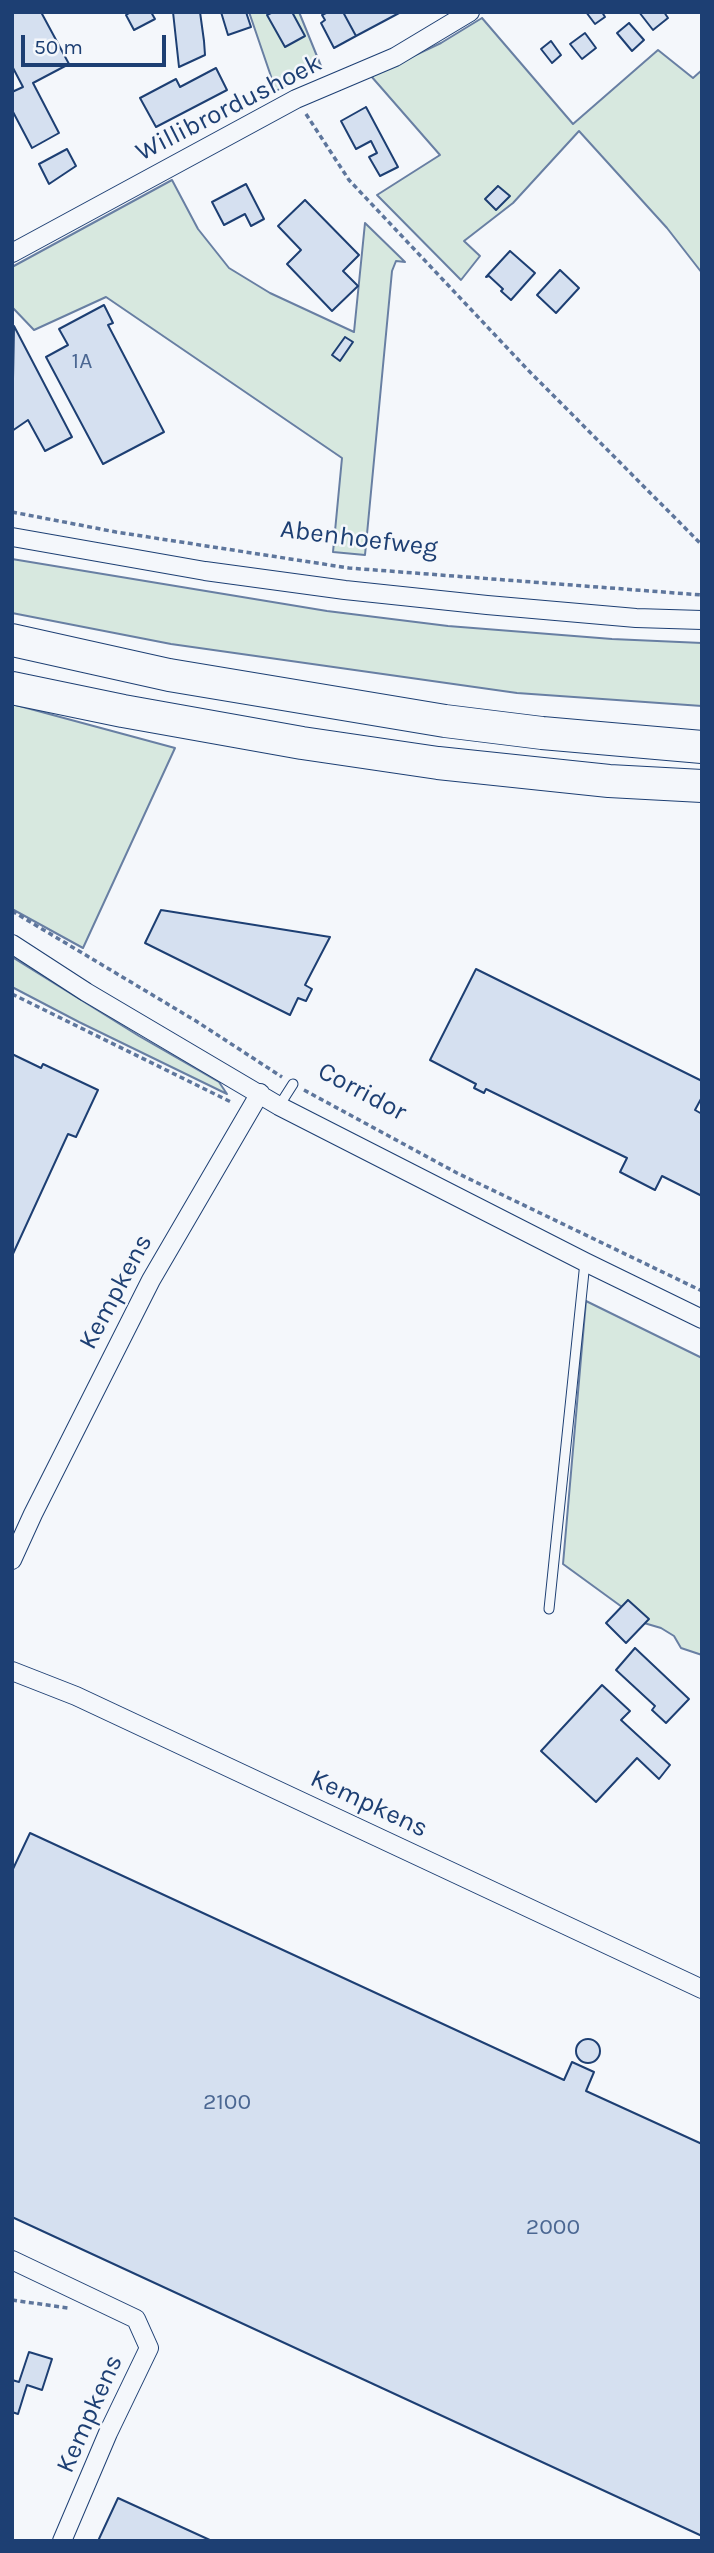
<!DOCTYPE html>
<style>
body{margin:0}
#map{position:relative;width:714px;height:2553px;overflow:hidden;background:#f4f7fb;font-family:Karla,sans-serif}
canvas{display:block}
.frame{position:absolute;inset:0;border:14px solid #1d3f73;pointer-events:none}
.scale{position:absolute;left:21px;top:35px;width:145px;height:32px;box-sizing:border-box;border:4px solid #1d3f73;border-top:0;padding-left:9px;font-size:21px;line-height:24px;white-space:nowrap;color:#1d3f73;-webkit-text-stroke:5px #f4f7fb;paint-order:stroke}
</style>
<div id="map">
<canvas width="714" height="2553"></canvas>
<div class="frame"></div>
<div class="scale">50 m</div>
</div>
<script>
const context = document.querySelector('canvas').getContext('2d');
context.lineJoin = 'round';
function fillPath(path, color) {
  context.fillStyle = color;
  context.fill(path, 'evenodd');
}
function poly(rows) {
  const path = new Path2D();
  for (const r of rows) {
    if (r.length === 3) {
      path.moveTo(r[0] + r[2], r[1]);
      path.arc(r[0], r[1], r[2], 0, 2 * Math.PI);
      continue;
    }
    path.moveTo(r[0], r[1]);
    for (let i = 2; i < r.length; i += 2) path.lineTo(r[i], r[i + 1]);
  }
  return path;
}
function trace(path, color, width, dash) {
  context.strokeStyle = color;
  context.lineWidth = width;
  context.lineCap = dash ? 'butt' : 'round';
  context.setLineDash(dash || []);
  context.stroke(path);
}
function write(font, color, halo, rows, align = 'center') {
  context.font = font + ' Karla,sans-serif';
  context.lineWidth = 5;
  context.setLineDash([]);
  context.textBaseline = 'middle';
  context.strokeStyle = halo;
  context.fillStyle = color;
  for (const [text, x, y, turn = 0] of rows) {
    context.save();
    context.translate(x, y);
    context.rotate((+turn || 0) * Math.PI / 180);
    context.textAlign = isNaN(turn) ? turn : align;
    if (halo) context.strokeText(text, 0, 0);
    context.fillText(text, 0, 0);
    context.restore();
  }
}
const green = poly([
 [249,12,299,12,321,66,276,91,249,12],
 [482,18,573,124,658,50,693,78,702,70,702,273,667,228,579,131,513,203,464,241,480,256,461,280,377,195,440,155,371,76,441,43,482,18],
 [172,180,198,229,229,268,270,293,354,332,365,223,405,262,396,261,392,271,365,555,333,552,342,458,106,297,34,330,12,307,12,267,172,180],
 [12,559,327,611,448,626,612,639,702,643,702,706,517,693,171,644,12,613,12,559],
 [12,704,175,748,83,948,12,909,12,704],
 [12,957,139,1036,219,1082,227,1094,79,1022,12,987,12,957],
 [586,1301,702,1358,702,1655,681,1648,674,1636,661,1628,644,1623,563,1564,586,1301]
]);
fillPath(green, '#d7e8df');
trace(green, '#687fa3', 2);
const building = poly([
 [12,12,41,12,69,64,33,83,59,133,32,148,12,110,12,92,23,87,12,66,12,12],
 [131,12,151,12,155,19,134,30,126,15,131,12],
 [173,12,200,12,204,41,205,55,179,67,173,12],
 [221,12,246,12,251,27,228,35,221,12],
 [273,12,292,12,305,36,285,47,267,15,273,12],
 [328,12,343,12,356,36,334,48,321,23,325,20,322,15,328,12],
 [343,12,401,12,356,36,343,12],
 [586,12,602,12,605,17,595,24,586,12],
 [639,12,664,12,668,18,653,30,639,12],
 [629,23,644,40,632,51,617,33,629,23],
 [585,33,596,48,582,59,570,44,585,33],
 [551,41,561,55,552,63,541,49,551,41],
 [216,68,227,90,156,127,140,98,176,79,180,87,216,68],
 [366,107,398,167,380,176,369,157,377,153,371,141,356,149,341,121,366,107],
 [67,149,76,166,49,184,39,164,67,149],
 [246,184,264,219,251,226,245,214,224,225,212,202,246,184],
 [498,186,510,196,496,210,485,199,498,186],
 [305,200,359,255,343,271,358,286,332,311,287,264,301,250,278,226,305,200],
 [510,251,535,273,511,300,501,291,503,289,489,276,486,277,510,251],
 [560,270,579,288,556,313,537,295,560,270],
 [104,305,113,323,108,325,164,432,103,464,46,357,68,345,59,329,104,305],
 [14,326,72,437,45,451,28,420,12,431,14,326],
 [345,337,353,342,340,361,332,355,345,337],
 [161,910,330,937,305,985,312,989,306,1001,298,998,290,1015,145,943,161,910],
 [476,969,702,1081,702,1097,695,1110,702,1114,702,1196,662,1176,655,1190,620,1172,627,1158,486,1089,484,1093,474,1088,476,1084,430,1060,476,969],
 [12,1054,41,1068,43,1064,98,1090,76,1137,68,1134,12,1256,12,1054],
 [628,1600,649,1619,626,1643,606,1623,628,1600],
 [635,1648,689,1699,666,1723,652,1710,655,1706,616,1670,635,1648],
 [602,1685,630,1711,621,1720,670,1765,659,1779,637,1758,596,1802,541,1751,602,1685],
 [30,1833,564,2080,572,2062,594,2072,586,2091,702,2144,702,2536,12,2217,12,1871,30,1833],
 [588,2051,12],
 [29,2352,52,2359,42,2390,27,2385,18,2414,12,2412,12,2380,19,2382,29,2352],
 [118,2498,212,2541,98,2541,118,2498]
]);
fillPath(building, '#d5e0f0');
trace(building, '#1d3f73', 2);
const service = poly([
 [279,1106,293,1084],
 [549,1609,585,1262]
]);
const minor = poly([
 [12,253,296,99,395,57,470,12],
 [12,537,205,571,345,590,487,605,636,618,702,620],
 [12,944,86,992,279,1106,585,1262,702,1319],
 [12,1560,33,1514,151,1280,260,1093],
 [12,1671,76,1696,702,1989],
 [12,2260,136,2319,149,2348,108,2433,62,2541]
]);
const motorway = poly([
 [12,640,169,675,445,721,542,733,702,747],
 [12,688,123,711,302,743,438,763,609,781,702,786]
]);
trace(service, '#1d3f73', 11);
trace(minor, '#1d3f73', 20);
trace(motorway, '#1d3f73', 34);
trace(poly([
 [306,114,349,180,528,370,702,545],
 [12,512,116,532,349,568,702,595],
 [12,911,196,1021,282,1077],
 [12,994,233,1103],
 [304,1090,457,1173,702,1291],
 [12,2300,68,2308]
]), '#5e769c', 3.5, [5, 3.5]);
trace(service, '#f4f7fb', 9);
trace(minor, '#f4f7fb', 18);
trace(motorway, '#f4f7fb', 32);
write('23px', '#4b6792', null, [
 ["1A",82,361],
 ["2100",227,2102],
 ["2000",553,2227]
]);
write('26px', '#1d3f73', '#f4f7fb', [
 ["Willibrordushoek",229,108,-27],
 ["Abenhoefweg",359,539,7],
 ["Corridor",362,1092,28],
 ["Kempkens",116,1292,-62],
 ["Kempkens",369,1804,25],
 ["Kempkens",90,2414,-66]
]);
</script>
